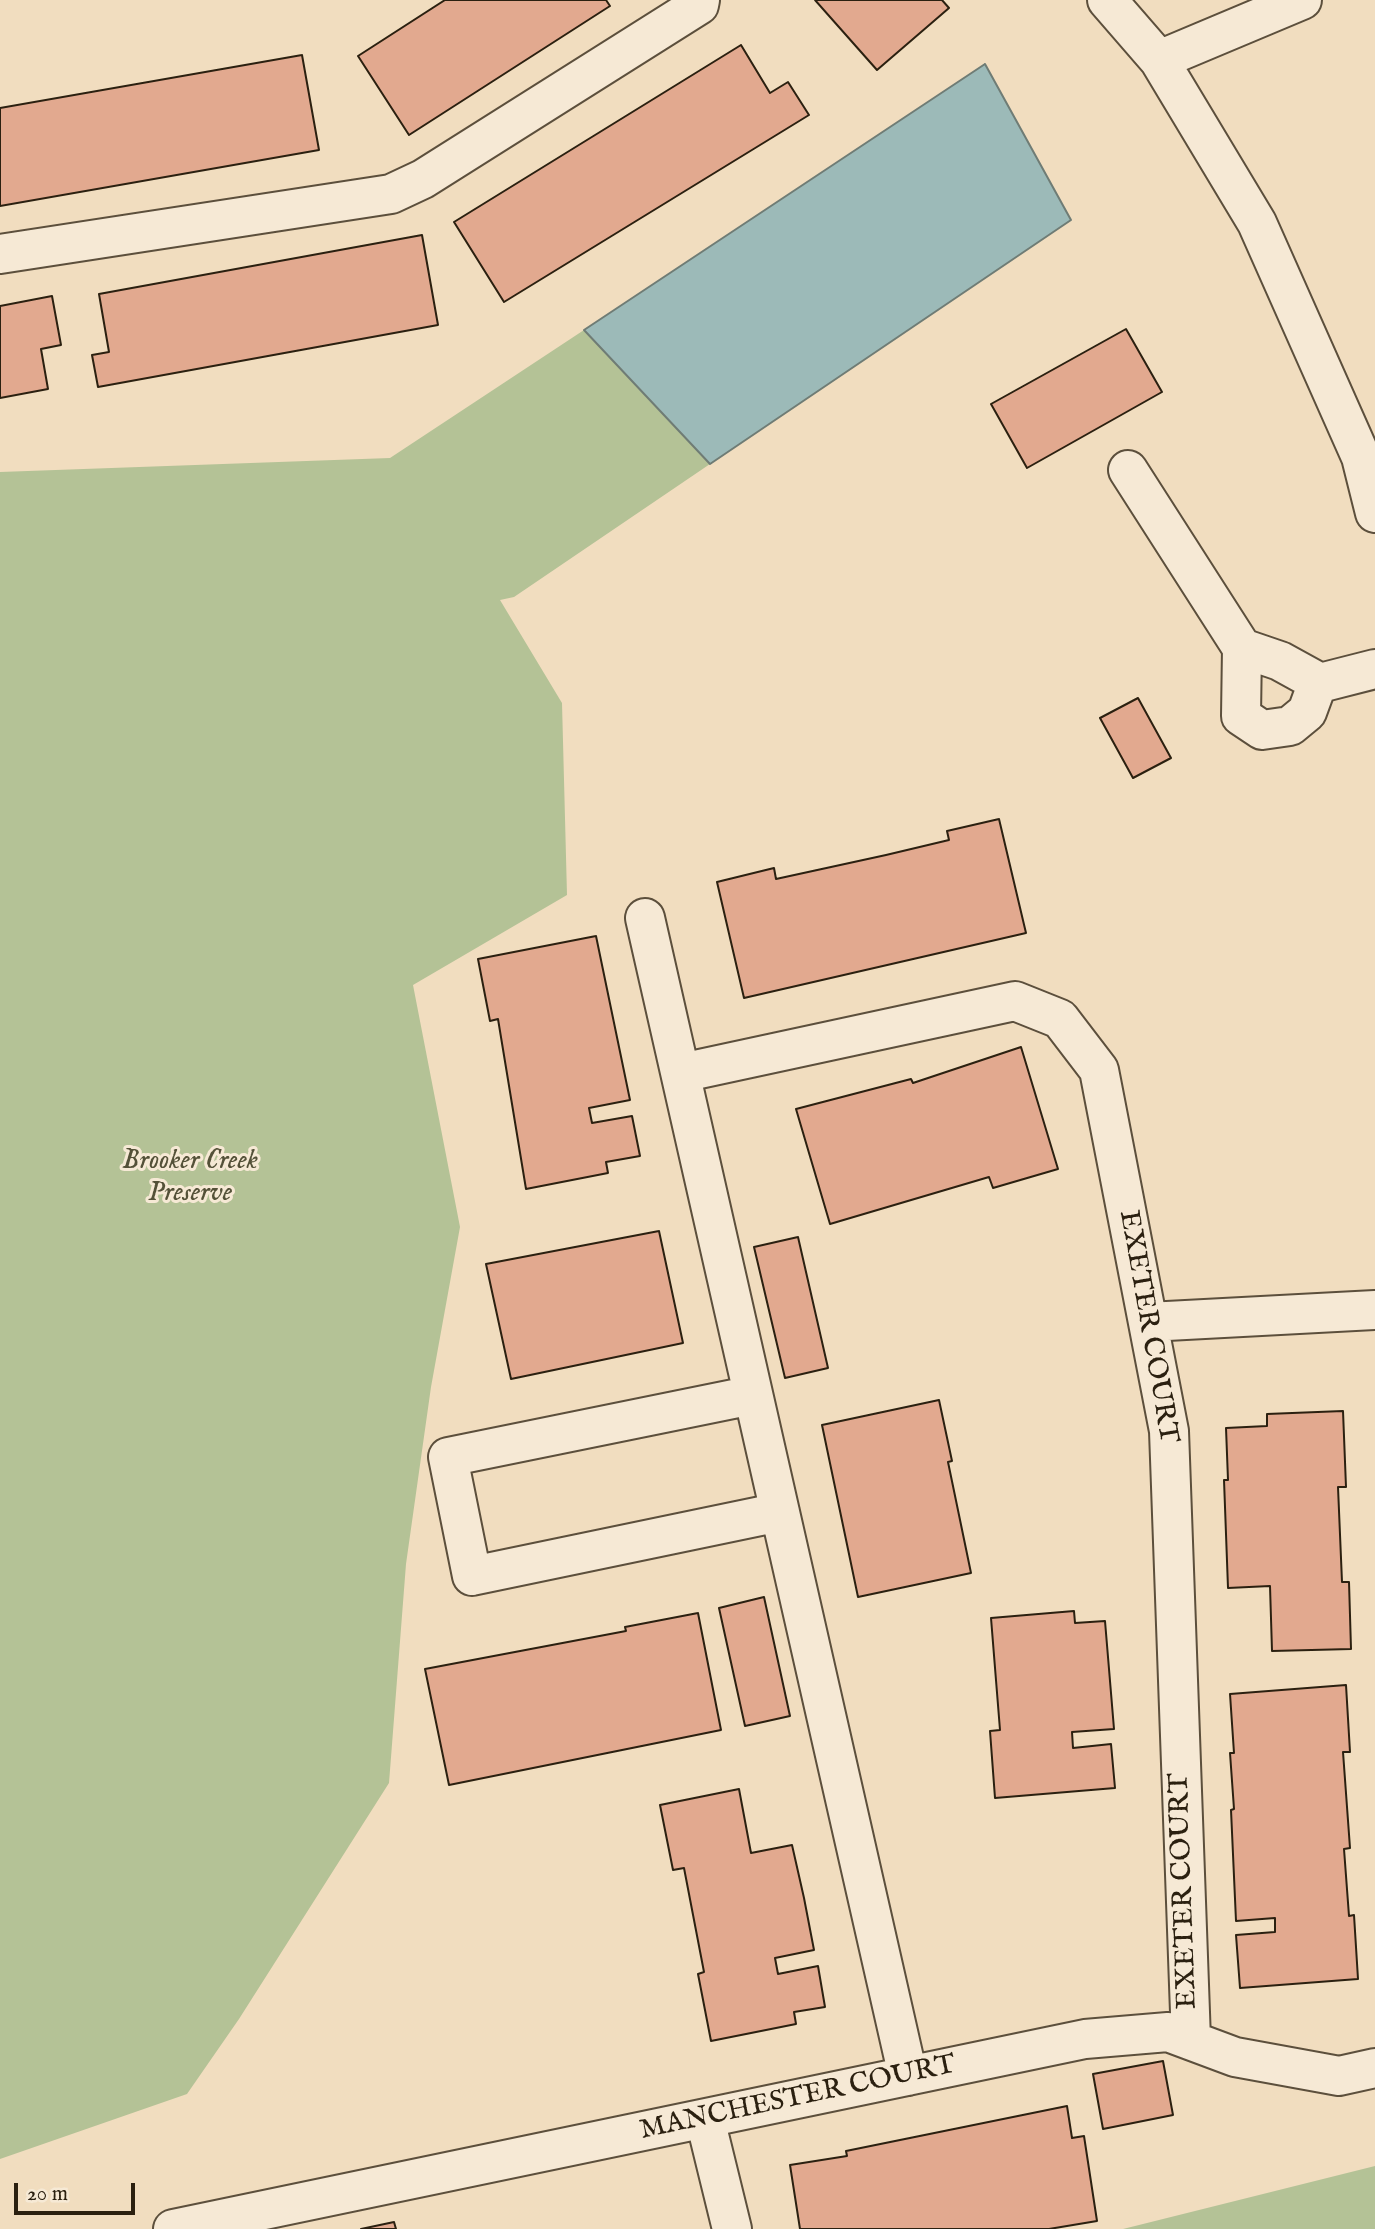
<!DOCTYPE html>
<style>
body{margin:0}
#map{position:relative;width:1375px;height:2229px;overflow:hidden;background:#f1ddbf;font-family:"IM FELL English",serif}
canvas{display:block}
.scale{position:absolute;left:14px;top:2183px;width:121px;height:32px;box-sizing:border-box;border:4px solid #2b2010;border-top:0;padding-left:9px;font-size:21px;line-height:24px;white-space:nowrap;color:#2b2010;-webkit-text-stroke:5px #f6e9d5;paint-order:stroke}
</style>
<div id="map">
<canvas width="1375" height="2229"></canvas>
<div class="scale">20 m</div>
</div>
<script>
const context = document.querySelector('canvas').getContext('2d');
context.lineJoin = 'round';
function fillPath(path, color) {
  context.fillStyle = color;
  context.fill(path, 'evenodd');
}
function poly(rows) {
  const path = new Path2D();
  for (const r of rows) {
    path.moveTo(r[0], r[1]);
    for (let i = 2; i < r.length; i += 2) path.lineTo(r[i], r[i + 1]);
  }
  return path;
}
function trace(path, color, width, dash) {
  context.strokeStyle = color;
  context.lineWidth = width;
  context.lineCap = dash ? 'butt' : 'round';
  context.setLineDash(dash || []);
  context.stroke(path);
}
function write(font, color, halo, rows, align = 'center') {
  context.font = font + ' "IM FELL English",serif';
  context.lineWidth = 6;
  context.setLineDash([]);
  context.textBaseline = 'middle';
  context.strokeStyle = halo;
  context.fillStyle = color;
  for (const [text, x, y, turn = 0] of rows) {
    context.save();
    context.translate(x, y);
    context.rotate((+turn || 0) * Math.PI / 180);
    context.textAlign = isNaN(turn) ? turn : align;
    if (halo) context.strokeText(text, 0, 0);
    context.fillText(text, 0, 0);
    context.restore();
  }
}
fillPath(poly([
 [584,330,710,464,514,597,500,600,562,703,567,895,413,985,460,1227,431,1387,406,1564,389,1783,239,2019,187,2094,0,2159,0,472,390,458],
 [1375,2166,1375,2229,1123,2229]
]), '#b4c296');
const water = poly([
 [985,64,1071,220,710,464,584,330,985,64]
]);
fillPath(water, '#9cbab8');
trace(water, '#6f7c75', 2);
const building = poly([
 [445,0,606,0,610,6,409,135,358,56,445,0],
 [815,0,942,0,949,8,877,70,815,0],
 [741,45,770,93,788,82,809,115,504,302,454,222,741,45],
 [302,55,319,150,0,206,0,108,302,55],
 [422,235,438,325,98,387,92,355,109,352,99,294,422,235],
 [52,296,61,345,41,349,48,389,0,398,0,306,52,296],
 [1126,329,1162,392,1027,468,991,404,1126,329],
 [1138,698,1171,758,1133,778,1100,718,1138,698],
 [999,819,1026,933,744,998,717,882,774,868,776,879,886,855,949,840,947,831,999,819],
 [596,936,630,1100,589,1108,592,1123,632,1116,640,1156,606,1162,608,1173,526,1189,498,1019,490,1021,478,959,596,936],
 [1021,1047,1058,1169,993,1188,989,1177,830,1224,796,1109,911,1079,913,1083,1021,1047],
 [659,1231,683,1343,511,1379,486,1264,659,1231],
 [798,1237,828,1368,785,1378,754,1247,798,1237],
 [939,1400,952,1461,948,1462,971,1573,858,1597,822,1425,939,1400],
 [1343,1411,1346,1487,1338,1487,1342,1582,1349,1582,1351,1649,1272,1651,1270,1586,1228,1588,1224,1480,1228,1480,1226,1428,1267,1426,1267,1414,1343,1411],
 [764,1597,790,1716,745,1726,719,1608,764,1597],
 [1074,1611,1075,1623,1105,1621,1114,1729,1072,1732,1073,1748,1111,1744,1115,1788,995,1798,990,1731,1000,1730,991,1618,1074,1611],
 [698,1613,721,1730,449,1785,425,1669,626,1631,625,1627,698,1613],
 [1346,1685,1350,1752,1343,1752,1350,1848,1344,1849,1349,1916,1354,1915,1358,1979,1240,1988,1236,1935,1275,1932,1275,1918,1236,1921,1231,1810,1234,1809,1230,1753,1234,1753,1230,1694,1346,1685],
 [739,1789,751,1853,792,1845,804,1898,814,1950,775,1958,778,1974,818,1966,825,2007,794,2012,796,2024,711,2041,698,1974,704,1972,684,1868,673,1870,660,1805,739,1789],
 [1163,2061,1173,2115,1103,2129,1093,2074,1163,2061],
 [1067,2106,1072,2138,1084,2136,1097,2221,1049,2229,800,2229,790,2165,847,2156,846,2151,1067,2106],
 [394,2222,396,2229,361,2229,394,2222]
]);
fillPath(building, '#e2a98f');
trace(building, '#2b2010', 2);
const minor = poly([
 [1107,0,1159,60,1257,223,1361,457,1375,513],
 [1159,60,1302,0],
 [0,254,391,194,423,179,699,5,700,0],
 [1128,470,1242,648,1280,661,1320,683,1375,669],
 [1242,648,1241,716,1262,730,1290,726,1307,712,1318,682],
 [645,918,908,2076],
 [681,1073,1015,1001,1060,1019,1099,1070,1169,1431,1191,2040],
 [1148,1322,1375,1310],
 [753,1395,448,1457,472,1576,780,1512],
 [705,2119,732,2229],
 [173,2229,1085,2039,1168,2032,1235,2057,1339,2076,1375,2068]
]);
trace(minor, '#5c4f3c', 42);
trace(minor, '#f6e9d5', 38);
write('italic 28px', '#545138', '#f6e9d5', [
 ["Brooker Creek",190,1162],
 ["Preserve",190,1194]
]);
write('28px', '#2b2010', '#f6e9d5', [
 ["EXETER COURT",1147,1327,80],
 ["EXETER COURT",1185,1891,-92],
 ["MANCHESTER COURT",798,2099,-12]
]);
</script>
